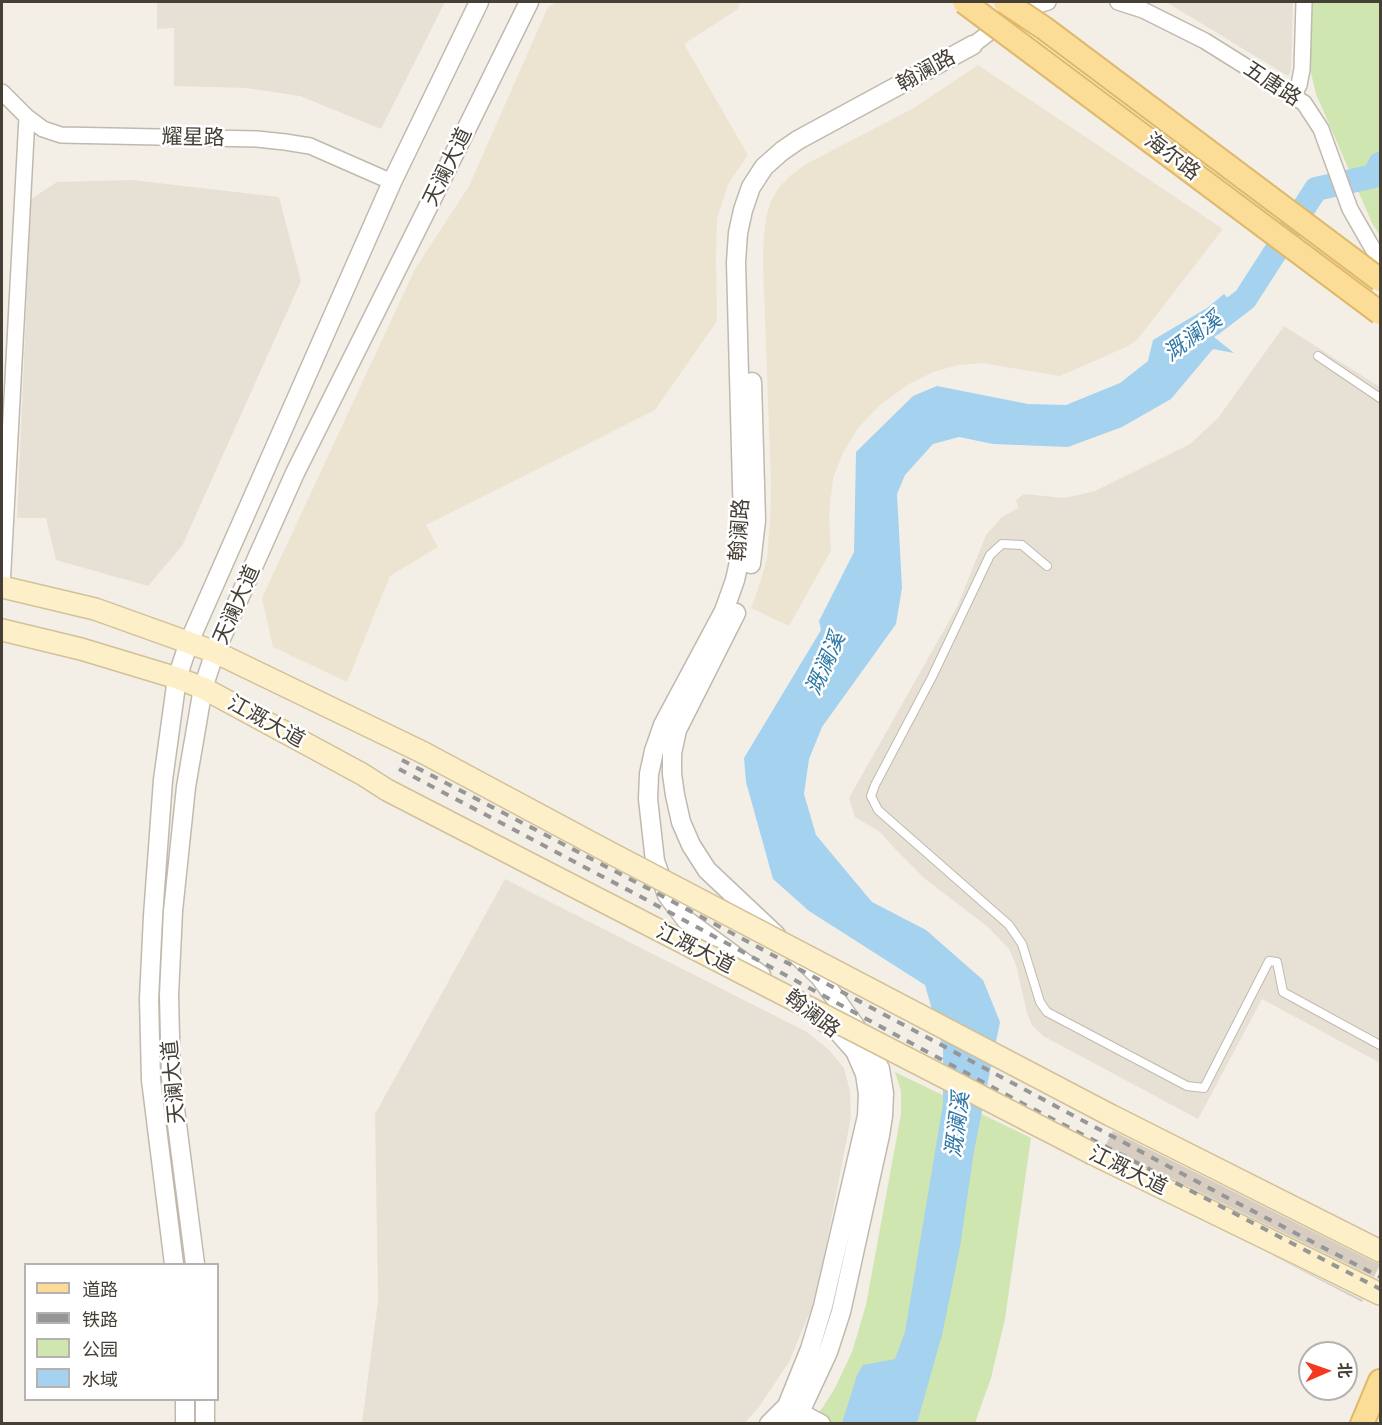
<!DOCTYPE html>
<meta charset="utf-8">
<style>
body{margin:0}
#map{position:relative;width:1382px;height:1425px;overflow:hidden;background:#f3efe7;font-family:"Work Sans","Noto Sans SC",sans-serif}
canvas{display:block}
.frame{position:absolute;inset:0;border:3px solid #463f36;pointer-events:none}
.legend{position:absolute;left:24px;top:1263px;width:195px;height:138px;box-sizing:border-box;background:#fff;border:2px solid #b5b2af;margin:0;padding:8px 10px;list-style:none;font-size:18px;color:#463f36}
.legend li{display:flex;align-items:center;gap:12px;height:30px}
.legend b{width:30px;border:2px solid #b5b2af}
.north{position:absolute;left:1298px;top:1341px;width:60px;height:60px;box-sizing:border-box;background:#fff;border:2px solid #b5b2af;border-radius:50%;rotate:88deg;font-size:16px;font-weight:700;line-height:24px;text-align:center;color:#463f36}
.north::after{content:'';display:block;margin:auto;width:21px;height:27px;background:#f4381d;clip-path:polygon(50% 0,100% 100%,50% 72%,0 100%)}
</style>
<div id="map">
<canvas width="1382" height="1425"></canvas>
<div class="frame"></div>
<ul class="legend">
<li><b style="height:8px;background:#fbdd98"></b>道路</li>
<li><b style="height:8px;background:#969696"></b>铁路</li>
<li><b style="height:16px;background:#cfe6b1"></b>公园</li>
<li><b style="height:16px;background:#a5d2ee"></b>水域</li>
</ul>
<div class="north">北</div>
</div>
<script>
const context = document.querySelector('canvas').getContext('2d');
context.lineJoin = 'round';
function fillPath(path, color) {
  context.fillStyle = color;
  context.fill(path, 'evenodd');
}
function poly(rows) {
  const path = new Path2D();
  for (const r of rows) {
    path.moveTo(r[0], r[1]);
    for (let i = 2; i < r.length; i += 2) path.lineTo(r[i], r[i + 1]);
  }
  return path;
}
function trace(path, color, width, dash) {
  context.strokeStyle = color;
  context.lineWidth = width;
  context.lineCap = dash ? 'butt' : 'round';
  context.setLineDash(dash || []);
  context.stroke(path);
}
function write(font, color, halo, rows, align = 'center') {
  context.font = font + ' "Work Sans","Noto Sans SC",sans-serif';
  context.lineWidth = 5;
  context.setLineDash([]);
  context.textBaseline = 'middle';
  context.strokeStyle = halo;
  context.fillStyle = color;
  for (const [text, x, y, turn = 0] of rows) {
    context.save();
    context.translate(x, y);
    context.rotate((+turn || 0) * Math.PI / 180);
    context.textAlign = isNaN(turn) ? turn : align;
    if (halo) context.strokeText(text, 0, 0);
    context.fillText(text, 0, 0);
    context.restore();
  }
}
fillPath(poly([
 [157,2,445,2,381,129,300,96,246,88,174,86,174,28,157,29],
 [1166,2,1293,2,1291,71,1288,76],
 [132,180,279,197,301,281,182,546,148,586,56,560,46,518,17,518,31,199,57,182],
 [1284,326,1380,387,1380,1063,1262,999,1198,1119,1043,1036,1032,1025,1027,1013,1016,965,1009,949,988,927,925,879,897,851,880,832,855,817,849,798,957,607,986,535,1002,517,1018,508,1016,500,1024,494,1065,498,1095,491,1190,444,1218,418],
 [505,879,807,1032,829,1050,844,1068,850,1091,851,1117,823,1262,812,1307,789,1362,759,1407,745,1423,362,1423,378,1301,375,1114]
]), '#e7e1d5');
fillPath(poly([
 [557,2,740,2,738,9,684,44,748,155,728,184,717,219,716,259,717,321,655,410,426,525,438,547,390,576,347,682,273,647,262,598,415,269,469,186,548,7],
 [978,65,1223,229,1137,340,1126,347,1060,376,982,363,958,365,933,372,909,384,880,405,858,428,843,453,833,478,829,514,831,551,789,626,751,608,760,583,767,558,770,520,771,486,763,262,764,235,766,217,771,201,779,187,790,176,806,164,912,109]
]), '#ece4d1');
fillPath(poly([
 [1312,2,1380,2,1380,236,1372,223,1316,94,1310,69],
 [895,1072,1031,1138,1005,1319,991,1378,975,1423,812,1424,835,1388,852,1352,866,1305,901,1114,901,1091]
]), '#cfe6b1');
fillPath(poly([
 [1224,294,1241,312,1214,337,1234,353,1213,349,1171,399,1122,427,1068,447,993,444,959,437,933,444,905,475,897,494,902,588,896,624,822,727,809,759,804,794,816,835,872,902,926,930,983,980,1000,1022,974,1151,960,1247,942,1335,917,1423,842,1423,857,1375,863,1365,895,1359,905,1332,943,1104,943,1048,925,985,809,911,773,879,746,782,744,758,821,630,819,621,854,552,856,452,913,396,937,386,1028,404,1066,405,1120,383,1148,361,1153,340,1207,308]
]), '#a5d2ee');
trace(poly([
 [1211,325,1245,299,1316,189,1374,176,1380,164]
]), '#a5d2ee', 24);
fillPath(poly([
 [1113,1131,1374,1262,1380,1264,1374,1277,1105,1146],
 [1268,1253,1363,1300,1362,1302]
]), '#d7cdc0');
const service = poly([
 [1318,356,1380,398],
 [1047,566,1022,545,1002,544,990,555,932,677,875,785,871,796,878,810,1009,925,1022,944,1040,1002,1047,1012,1187,1086,1204,1088,1269,961,1277,962,1283,992,1380,1045]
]);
const minor = poly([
 [1118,2,1143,10,1205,41,1304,103,1321,129,1350,209,1373,249,1380,257],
 [973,45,1016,12,1048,2],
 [2,92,27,117,43,129,61,135,257,139,285,142,310,146,392,182],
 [1293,95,1299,85,1302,69,1304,2],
 [2,587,27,117]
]);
const tertiary = poly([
 [751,564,756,520,752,382],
 [736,613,677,730,672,753,672,774,675,795,681,822,691,845,707,870,776,935],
 [761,975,686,920,667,895,655,861,648,799,649,774,654,751,663,725,724,611,735,580,741,553,743,521,742,487,736,262,738,233,743,210,751,187,764,167,782,151,798,140,973,45],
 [174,1264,151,1080,149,999,153,916,163,780,177,678,189,642,392,182,479,2],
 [195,1264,171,1078,169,995,173,911,186,787,203,688,215,652,295,473,430,203,529,2],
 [185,1400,185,1424],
 [791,1408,821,1424],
 [205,1424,205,1400],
 [769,1424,787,1406,810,1349,823,1306,867,1116,868,1094,865,1074,855,1051,839,1033,824,1022],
 [790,1424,800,1412,828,1352,841,1312,880,1135,883,1116,884,1093,880,1069,868,1044,820,977,796,954]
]);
const secondary = poly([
 [2,587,95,609,215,652,424,753],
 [2,630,81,649,177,678,203,688,362,774,387,790],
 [1110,1115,1380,1251],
 [1093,1154,1380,1294]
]);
const primary = poly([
 [1362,1424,1380,1381]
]);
trace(service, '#c1b9ad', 10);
trace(minor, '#c1b9ad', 18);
trace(tertiary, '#c1b9ad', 21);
trace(secondary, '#d2c198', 24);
trace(primary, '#e0b968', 26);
trace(service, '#fff', 8);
trace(minor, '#fff', 15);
trace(tertiary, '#fff', 18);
trace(secondary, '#fdefc7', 21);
trace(primary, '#fbdd98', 22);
trace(poly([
 [402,760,651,890,1224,1196,1380,1277],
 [399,769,645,899,1018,1101,1380,1289]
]), '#969696', 4, [8, 8]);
const secondaryBridge = poly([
 [424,753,603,849,1110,1115],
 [387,790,1093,1154]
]);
const primaryBridge = poly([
 [964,2,1380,313],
 [1005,2,1044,28,1380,280]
]);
trace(secondaryBridge, '#d2c198', 24, []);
trace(primaryBridge, '#e0b968', 26, []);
trace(secondaryBridge, '#fdefc7', 21);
trace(primaryBridge, '#fbdd98', 22);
write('21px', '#463f36', '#fff', [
 ["翰澜路",926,71,-29],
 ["五唐路",1272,84,33],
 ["耀星路",193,138,1],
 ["海尔路",1172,157,37],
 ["天澜大道",448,167,-64],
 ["翰澜路",740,530,-86],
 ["天澜大道",237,605,-66],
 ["江溉大道",266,722,29],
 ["江溉大道",695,949,27],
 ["翰澜路",812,1014,38],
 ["天澜大道",174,1082,-95],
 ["江溉大道",1128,1171,26]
]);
write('italic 22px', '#3078a7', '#fff', [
 ["溉澜溪",1193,337,-37],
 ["溉澜溪",826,664,-66],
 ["溉澜溪",958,1125,-83]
]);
</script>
